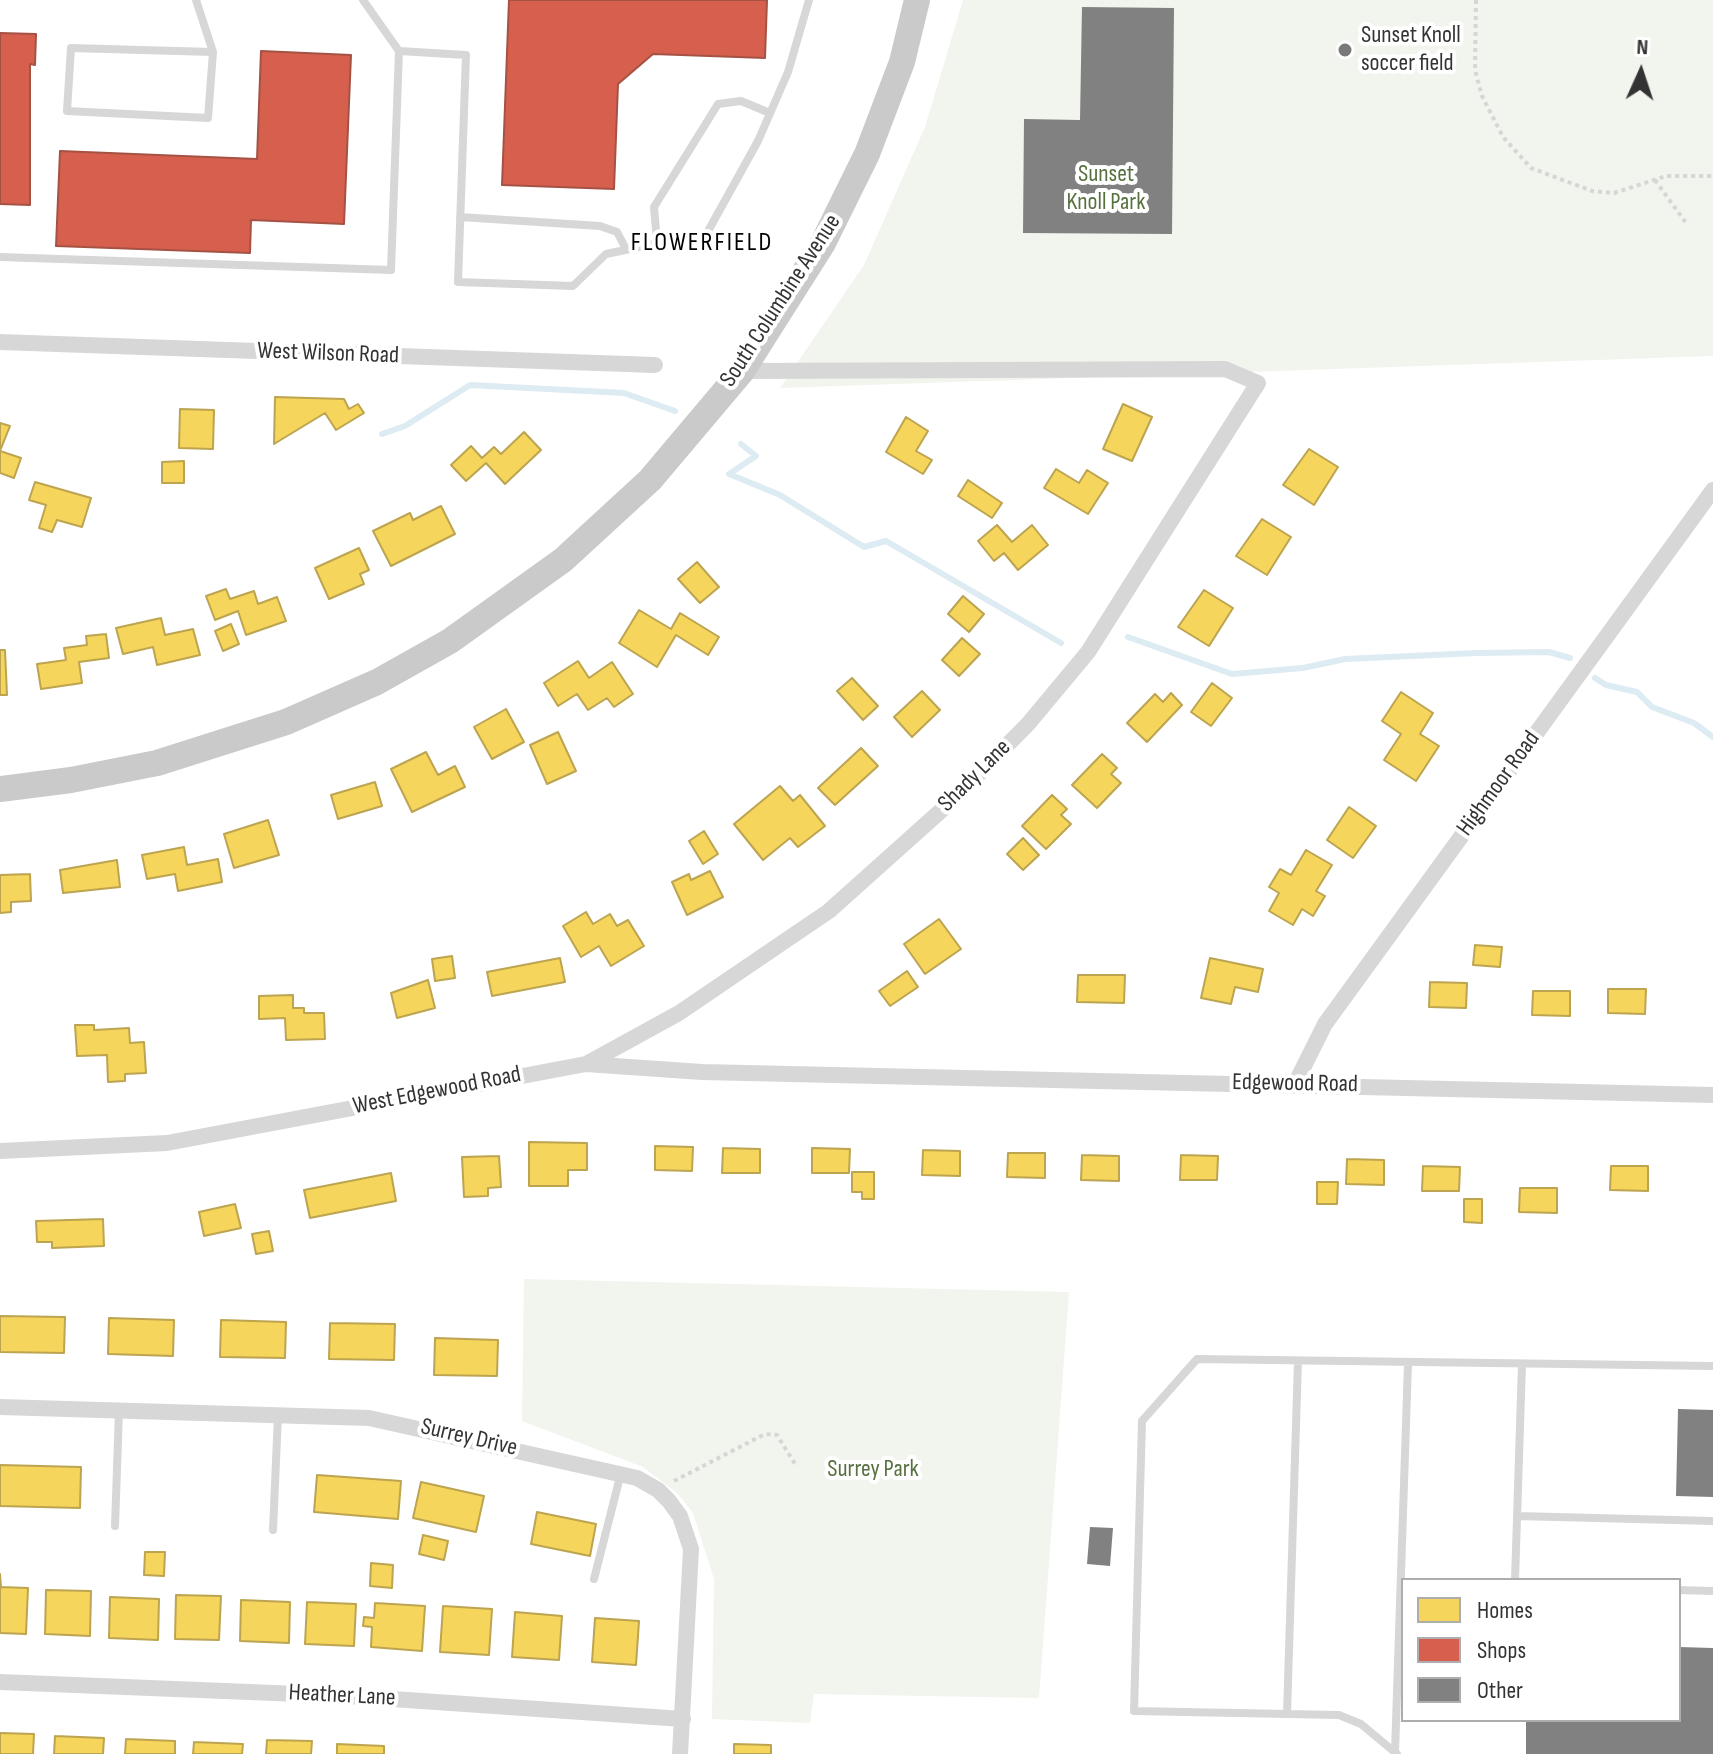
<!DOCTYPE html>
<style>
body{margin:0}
#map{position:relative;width:1713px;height:1754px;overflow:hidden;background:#fff;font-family:"Sofia Sans Condensed",sans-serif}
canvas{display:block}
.legend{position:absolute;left:1401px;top:1578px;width:280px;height:144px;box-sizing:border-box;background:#fff;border:2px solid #adadad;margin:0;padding:10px 14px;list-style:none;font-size:24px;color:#333}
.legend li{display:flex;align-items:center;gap:16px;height:40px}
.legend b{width:40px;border:2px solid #adadad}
.north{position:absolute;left:1601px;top:32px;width:80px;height:80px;-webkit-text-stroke:6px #fff;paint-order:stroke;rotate:3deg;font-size:22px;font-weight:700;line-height:32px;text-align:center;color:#333}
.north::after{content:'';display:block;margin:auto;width:28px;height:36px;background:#333;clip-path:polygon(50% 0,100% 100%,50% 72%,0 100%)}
</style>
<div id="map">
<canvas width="1713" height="1754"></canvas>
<ul class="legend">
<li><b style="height:22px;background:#f6d55c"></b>Homes</li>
<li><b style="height:22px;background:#d6604d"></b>Shops</li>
<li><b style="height:22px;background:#818181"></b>Other</li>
</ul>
<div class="north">N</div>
</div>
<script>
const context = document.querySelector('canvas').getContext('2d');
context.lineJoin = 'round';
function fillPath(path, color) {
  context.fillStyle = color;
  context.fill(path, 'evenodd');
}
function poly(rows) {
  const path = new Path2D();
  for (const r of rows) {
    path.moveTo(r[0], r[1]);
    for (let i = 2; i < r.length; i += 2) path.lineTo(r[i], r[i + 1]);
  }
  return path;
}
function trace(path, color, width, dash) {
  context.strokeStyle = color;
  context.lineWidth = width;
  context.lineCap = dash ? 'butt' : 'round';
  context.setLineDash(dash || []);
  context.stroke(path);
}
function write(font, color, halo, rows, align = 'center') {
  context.font = font + ' "Sofia Sans Condensed",sans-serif';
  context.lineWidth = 8;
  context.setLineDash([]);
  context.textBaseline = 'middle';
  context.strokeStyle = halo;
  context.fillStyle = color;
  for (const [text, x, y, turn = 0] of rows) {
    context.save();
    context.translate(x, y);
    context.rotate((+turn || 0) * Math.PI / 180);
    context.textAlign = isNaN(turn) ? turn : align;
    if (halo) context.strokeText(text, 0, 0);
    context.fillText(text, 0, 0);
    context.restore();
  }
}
fillPath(poly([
 [963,0,1713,0,1713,356,780,388,864,265,925,127],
 [524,1279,1069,1292,1039,1698,814,1694,810,1723,712,1719,714,1579,693,1513,678,1494,643,1467,522,1421]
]), '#f1f5ed');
const homes = poly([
 [275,397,344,399,349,409,358,404,364,413,336,430,325,413,274,444,275,397],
 [1123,404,1152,417,1132,461,1103,449,1123,404],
 [180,409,214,410,213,449,179,448,180,409],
 [906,417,928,431,916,451,932,460,923,474,886,452,906,417],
 [0,423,10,426,0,451,21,458,14,478,0,473,0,423],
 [524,432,541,450,505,484,486,463,466,481,451,465,471,446,482,458,494,447,501,454,524,432],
 [1309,449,1338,467,1314,505,1283,485,1309,449],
 [184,461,184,483,162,483,162,462,184,461],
 [1056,469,1079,483,1087,470,1108,483,1088,514,1044,488,1056,469],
 [968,480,1002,503,992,518,958,496,968,480],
 [35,482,91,498,82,527,57,520,52,532,39,528,46,505,29,500,35,482],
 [441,506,455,534,391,566,373,531,410,513,413,520,441,506],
 [1262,519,1291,537,1267,575,1236,556,1262,519],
 [997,525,1012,542,1032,525,1048,545,1018,570,1004,553,994,561,978,541,997,525],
 [359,548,369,570,360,574,364,584,329,599,315,568,359,548],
 [697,562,719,587,700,603,678,579,697,562],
 [226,589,230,599,254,591,258,604,277,597,286,621,246,635,238,611,215,620,206,596,226,589],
 [1204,590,1233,608,1209,646,1178,627,1204,590],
 [963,596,984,614,969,632,948,614,963,596],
 [639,610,671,629,680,613,719,637,708,655,676,635,657,667,619,643,639,610],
 [161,618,165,635,193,629,200,655,157,665,153,647,123,654,116,628,161,618],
 [231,624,239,644,223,651,215,631,231,624],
 [106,634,109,658,79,662,82,683,41,689,37,664,66,660,64,648,87,645,86,636,106,634],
 [962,638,980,654,959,676,942,660,962,638],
 [0,650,5,650,7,695,0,695,0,650],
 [578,661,589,678,612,662,633,694,614,707,607,698,588,710,577,694,558,706,544,683,578,661],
 [852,678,878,706,863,720,837,691,852,678],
 [1212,683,1232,698,1211,726,1191,712,1212,683],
 [922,691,940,710,912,737,894,717,922,691],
 [1401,692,1433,713,1420,734,1439,746,1416,781,1384,760,1401,734,1382,721,1401,692],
 [1171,693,1182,705,1147,742,1127,723,1155,694,1163,702,1171,693],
 [506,709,524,742,492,759,474,727,506,709],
 [558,732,576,771,547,784,530,745,558,732],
 [861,748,878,766,835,805,818,788,861,748],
 [426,752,438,775,455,766,465,787,412,812,391,769,426,752],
 [1102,754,1117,768,1111,774,1121,783,1097,808,1072,785,1102,754],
 [375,782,382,806,338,819,331,795,375,782],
 [780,786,793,801,800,795,825,826,798,847,790,838,763,860,734,824,780,786],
 [1052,795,1067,809,1061,815,1071,824,1046,849,1022,826,1052,795],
 [1349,807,1376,826,1353,858,1327,840,1349,807],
 [268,820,279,855,234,868,224,834,268,820],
 [704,831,718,854,703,864,689,841,704,831],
 [1023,838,1039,855,1023,870,1007,854,1023,838],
 [184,847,187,865,218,859,222,882,178,891,175,874,147,879,142,855,184,847],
 [1306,850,1332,865,1316,891,1325,896,1313,916,1302,909,1293,925,1269,911,1279,893,1269,887,1280,869,1291,875,1306,850],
 [117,860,120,887,63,893,60,870,117,860],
 [710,871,723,897,687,915,672,882,689,874,691,880,710,871],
 [30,874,31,901,11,902,11,912,0,913,0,875,30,874],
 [586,912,593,924,610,914,617,926,628,920,644,946,611,966,599,946,581,957,563,926,586,912],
 [939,919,961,949,925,974,904,944,939,919],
 [1475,945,1502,947,1500,967,1473,965,1475,945],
 [452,956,455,978,435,981,432,959,452,956],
 [560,958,565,982,492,996,487,972,560,958],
 [1210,958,1263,969,1258,992,1235,987,1231,1004,1201,998,1210,958],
 [907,971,918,987,890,1006,879,991,907,971],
 [1078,975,1125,975,1124,1003,1077,1002,1078,975],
 [428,980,435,1008,397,1018,391,993,428,980],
 [1430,982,1467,983,1466,1008,1429,1007,1430,982],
 [1608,989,1646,989,1645,1014,1608,1013,1608,989],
 [1533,991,1570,991,1570,1016,1532,1015,1533,991],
 [293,995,293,1008,304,1008,304,1013,324,1013,325,1039,286,1040,285,1018,259,1019,259,996,293,995],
 [75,1025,94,1025,94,1030,129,1028,130,1043,144,1042,146,1073,125,1074,125,1081,108,1082,107,1055,77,1056,75,1025],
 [529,1142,587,1143,587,1170,568,1170,568,1186,529,1186,529,1142],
 [655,1146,693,1147,692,1171,655,1170,655,1146],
 [723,1148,760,1149,760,1173,722,1173,723,1148],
 [812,1148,850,1149,849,1173,812,1173,812,1148],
 [923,1150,960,1151,960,1176,922,1175,923,1150],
 [1008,1153,1045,1153,1045,1178,1007,1177,1008,1153],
 [1082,1155,1119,1156,1119,1181,1081,1180,1082,1155],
 [1181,1155,1218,1156,1217,1180,1180,1180,1181,1155],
 [499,1156,501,1187,488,1188,488,1196,464,1197,462,1157,499,1156],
 [1347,1159,1384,1160,1384,1185,1346,1184,1347,1159],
 [1423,1166,1460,1167,1459,1191,1422,1191,1423,1166],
 [1611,1166,1648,1166,1648,1191,1610,1190,1611,1166],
 [852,1172,874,1172,874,1199,862,1199,862,1192,852,1192,852,1172],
 [391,1173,396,1201,310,1218,304,1190,391,1173],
 [1317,1182,1338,1182,1337,1204,1317,1204,1317,1182],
 [1520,1188,1557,1188,1557,1213,1519,1212,1520,1188],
 [1464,1199,1482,1199,1482,1223,1464,1222,1464,1199],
 [235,1204,241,1228,204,1236,199,1212,235,1204],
 [103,1219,104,1246,52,1248,52,1242,37,1242,36,1221,103,1219],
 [269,1231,273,1251,256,1254,252,1234,269,1231],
 [0,1316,65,1317,64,1353,0,1352,0,1316],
 [109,1318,174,1320,173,1356,108,1354,109,1318],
 [221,1320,286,1322,285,1358,220,1357,221,1320],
 [330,1323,395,1324,394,1360,329,1359,330,1323],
 [435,1338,498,1340,497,1376,434,1375,435,1338],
 [0,1465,81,1467,80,1508,0,1506,0,1465],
 [317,1475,401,1481,398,1519,314,1512,317,1475],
 [421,1482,484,1496,476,1532,413,1518,421,1482],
 [537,1512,596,1524,590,1556,531,1544,537,1512],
 [423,1535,448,1541,444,1560,419,1554,423,1535],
 [145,1552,165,1552,164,1576,144,1575,145,1552],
 [371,1563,393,1565,392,1588,370,1586,371,1563],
 [0,1574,1,1587,28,1588,26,1634,0,1633,0,1574],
 [46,1590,91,1591,90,1636,45,1634,46,1590],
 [176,1595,221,1596,219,1640,175,1639,176,1595],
 [110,1597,159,1599,158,1640,109,1638,110,1597],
 [241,1600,290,1602,289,1643,240,1641,241,1600],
 [307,1602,356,1604,354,1646,305,1644,307,1602],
 [375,1603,425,1606,422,1651,371,1647,372,1627,363,1626,364,1617,374,1618,375,1603],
 [443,1606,492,1609,489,1655,440,1652,443,1606],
 [515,1612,562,1616,559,1660,512,1657,515,1612],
 [595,1618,639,1621,636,1665,592,1662,595,1618],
 [0,1733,34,1734,33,1754,0,1754,0,1733],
 [55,1736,104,1738,103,1754,54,1754,55,1736],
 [126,1739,175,1741,175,1754,125,1754,126,1739],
 [267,1740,312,1741,311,1754,266,1754,267,1740],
 [194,1742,243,1744,242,1754,193,1754,194,1742],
 [337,1744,384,1746,384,1754,337,1754,337,1744],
 [734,1744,771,1745,771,1754,734,1754,734,1744]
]);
fillPath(homes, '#f6d55c');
trace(homes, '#bca450', 2);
const shops = poly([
 [509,0,767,0,765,58,653,54,618,84,614,189,502,185,509,0],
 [0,33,36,34,35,65,30,64,30,205,0,204,0,33],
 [261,51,351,55,344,224,251,220,250,253,56,246,60,151,257,159,261,51]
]);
fillPath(shops, '#d6604d');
trace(shops, '#a55245', 2);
trace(poly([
 [382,434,405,426,470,385,624,393,675,411],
 [741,444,756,456,729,474,780,495,864,547,886,541,1061,643],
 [1128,637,1232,674,1303,668,1345,659,1477,653,1549,652,1570,658],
 [1595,678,1606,685,1637,692,1652,707,1694,723,1713,737]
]), '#ddebf3', 6);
fillPath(poly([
 [1082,7,1174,8,1172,234,1023,233,1024,119,1080,120],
 [1678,1409,1713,1410,1713,1497,1676,1496],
 [1090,1527,1113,1528,1110,1566,1087,1564],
 [1679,1647,1713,1648,1713,1754,1526,1754,1526,1720,1679,1720]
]), '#818181');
trace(poly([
 [1476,0,1475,70,1482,96,1503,137,1531,168,1592,191,1614,193,1666,176,1713,176],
 [1655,180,1686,223],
 [674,1481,765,1434,777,1435,797,1467]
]), '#d6d6d6', 4, [4, 4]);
trace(poly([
 [196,0,213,52,208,118,67,111,71,48,213,52],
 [399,51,466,55,458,282,573,286,606,254,707,233,758,141,788,72,809,0],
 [460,217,600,226,617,232,626,249],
 [657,242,654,207,718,104,741,101,770,113],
 [0,257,391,270,399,51,363,0],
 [1517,1516,1713,1521],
 [115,1526,119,1411],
 [273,1530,278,1415],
 [594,1579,621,1473],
 [1515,1580,1522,1364],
 [1679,1590,1713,1591],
 [1287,1714,1298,1361],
 [1395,1752,1408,1364],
 [1397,1754,1361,1724,1339,1715,1134,1711,1142,1421,1197,1359,1713,1366]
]), '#d7d7d7', 8);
trace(poly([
 [0,342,655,365],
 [588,1063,679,1013,829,911,954,799,1028,724,1088,652,1258,383,1225,369,742,371],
 [1295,1084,1325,1024,1713,490],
 [0,1151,167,1143,586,1064,702,1072,1713,1095],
 [0,1407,369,1418,637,1478,658,1490,669,1501,680,1516,691,1549,680,1754],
 [0,1682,349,1696,683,1719]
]), '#d7d7d7', 16);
trace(poly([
 [0,789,71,780,157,763,286,722,377,682,450,641,563,560,650,480,742,371,823,243,867,154,902,62,917,0]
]), '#cacaca', 26);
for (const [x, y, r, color] of [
 [1345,50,8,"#7a7a7a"]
]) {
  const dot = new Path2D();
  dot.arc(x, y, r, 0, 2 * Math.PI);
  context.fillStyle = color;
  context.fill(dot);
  trace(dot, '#fff', 3);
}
write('24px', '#333', '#fff', [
 ["Sunset Knoll",1361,36],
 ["soccer field",1361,64]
], 'left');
write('24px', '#56703f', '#fff', [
 ["Sunset",1106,175],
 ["Knoll Park",1106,203],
 ["Surrey Park",873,1470]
]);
write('24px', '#333', '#fff', [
 ["South Columbine Avenue",781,301,-57],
 ["West Wilson Road",328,354,2],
 ["Shady Lane",975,776,-45],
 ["Highmoor Road",1499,784,-54],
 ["Edgewood Road",1295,1084,1],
 ["West Edgewood Road",437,1091,-11],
 ["Surrey Drive",469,1438,13],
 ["Heather Lane",342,1696,3]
]);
context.letterSpacing = '2px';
write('26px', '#000', '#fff', [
 ["FLOWERFIELD",702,243]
]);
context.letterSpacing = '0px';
</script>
